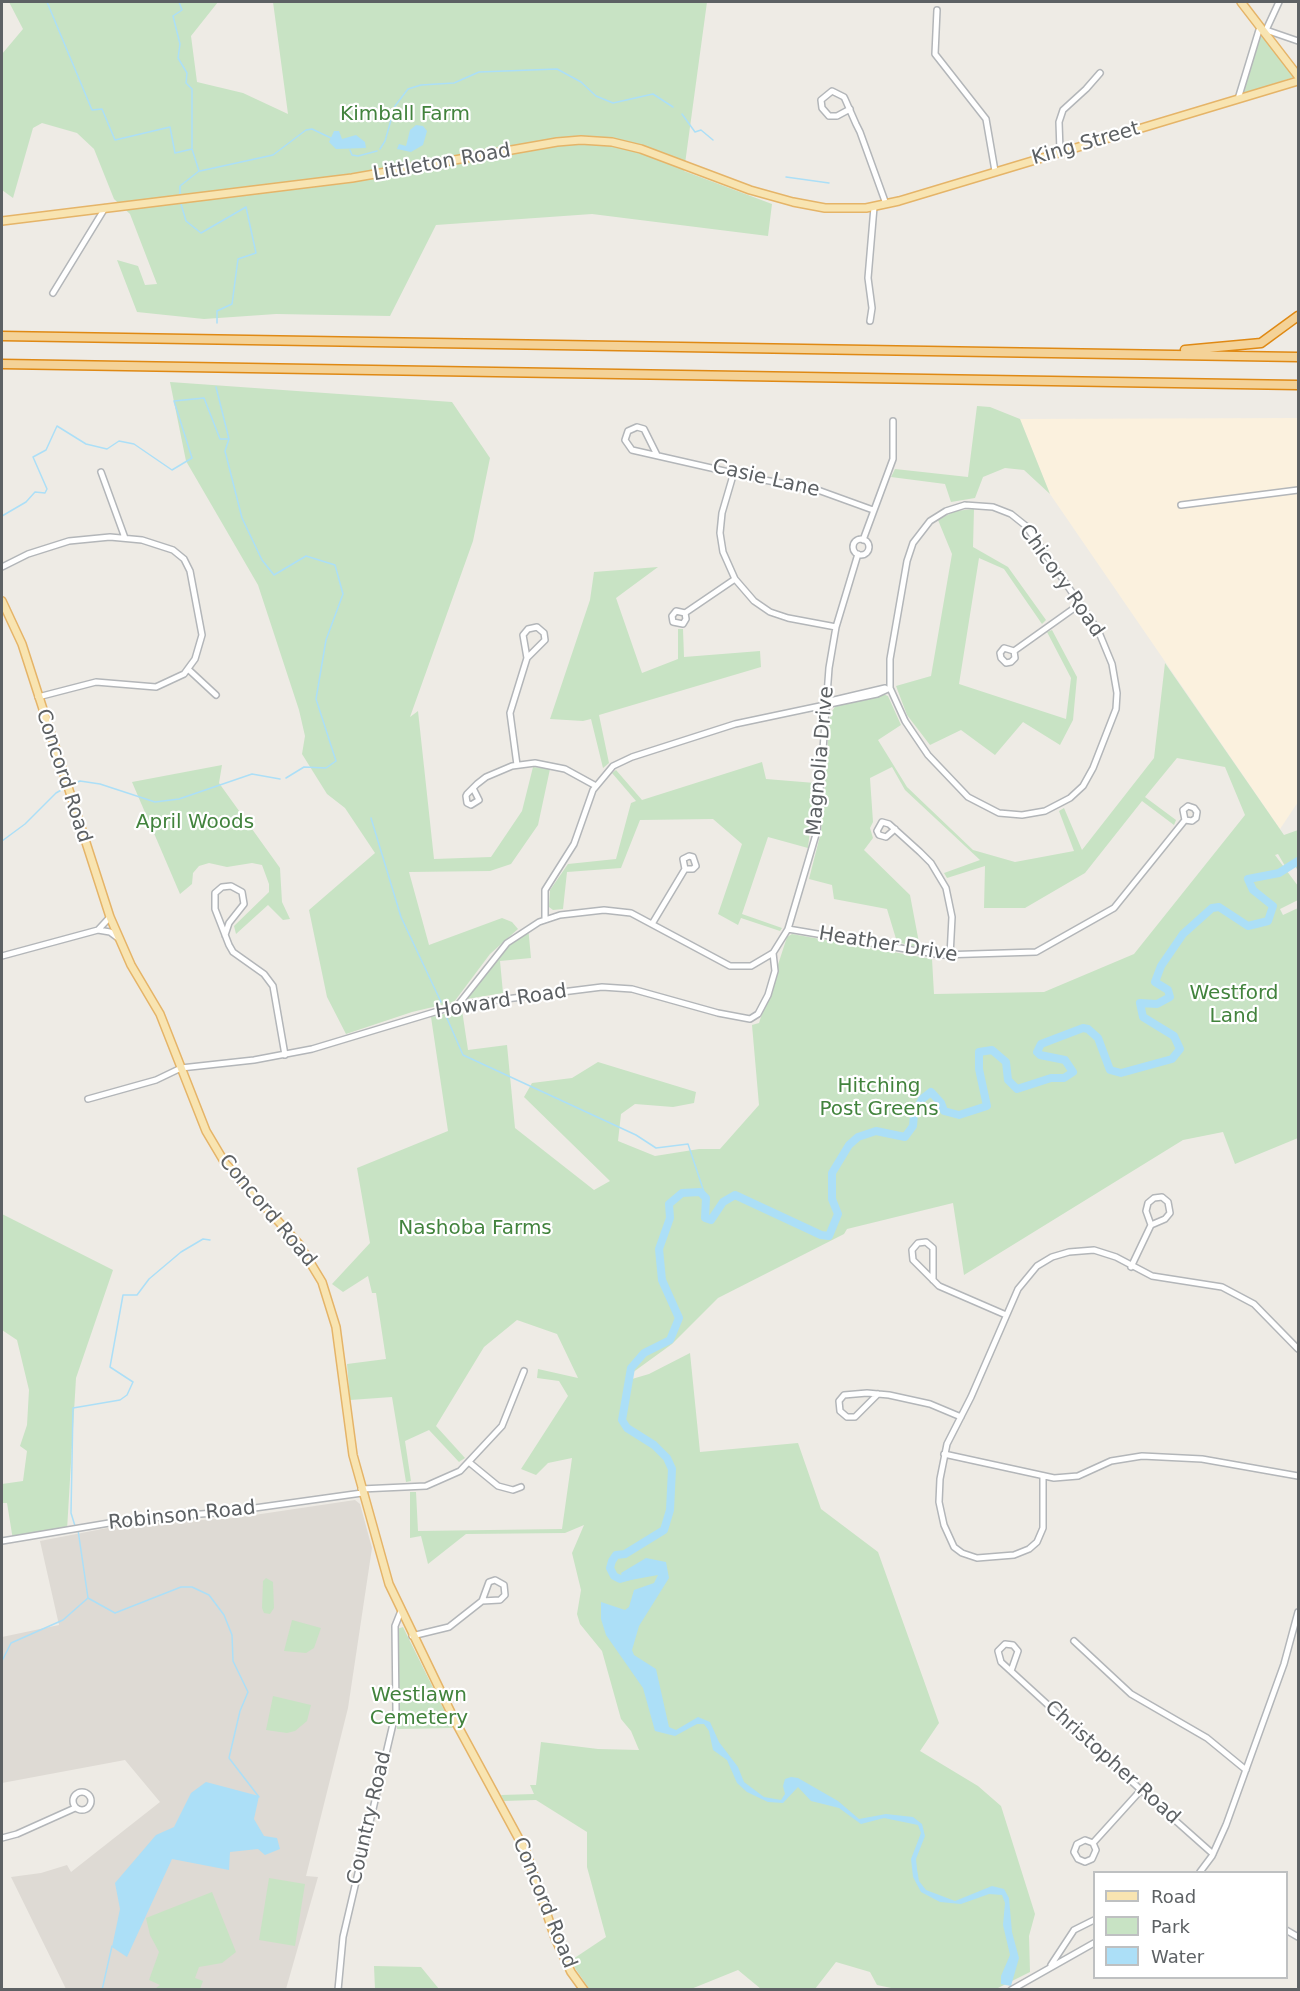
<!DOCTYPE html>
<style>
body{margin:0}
#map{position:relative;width:1300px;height:1991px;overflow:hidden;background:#eeebe5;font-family:"DejaVu Sans",sans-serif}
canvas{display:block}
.frame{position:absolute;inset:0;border:3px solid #5d6164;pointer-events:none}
.legend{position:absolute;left:1093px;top:1871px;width:195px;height:108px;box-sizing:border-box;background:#fff;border:2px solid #bec0c1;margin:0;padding:8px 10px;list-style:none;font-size:18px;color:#5d6164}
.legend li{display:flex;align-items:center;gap:12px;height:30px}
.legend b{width:30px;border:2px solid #bec0c1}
</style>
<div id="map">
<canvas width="1300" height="1991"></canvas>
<div class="frame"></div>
<ul class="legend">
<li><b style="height:8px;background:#f8e4b1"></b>Road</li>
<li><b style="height:16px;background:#c8e3c4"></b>Park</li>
<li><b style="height:16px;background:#acdff7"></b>Water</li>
</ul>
</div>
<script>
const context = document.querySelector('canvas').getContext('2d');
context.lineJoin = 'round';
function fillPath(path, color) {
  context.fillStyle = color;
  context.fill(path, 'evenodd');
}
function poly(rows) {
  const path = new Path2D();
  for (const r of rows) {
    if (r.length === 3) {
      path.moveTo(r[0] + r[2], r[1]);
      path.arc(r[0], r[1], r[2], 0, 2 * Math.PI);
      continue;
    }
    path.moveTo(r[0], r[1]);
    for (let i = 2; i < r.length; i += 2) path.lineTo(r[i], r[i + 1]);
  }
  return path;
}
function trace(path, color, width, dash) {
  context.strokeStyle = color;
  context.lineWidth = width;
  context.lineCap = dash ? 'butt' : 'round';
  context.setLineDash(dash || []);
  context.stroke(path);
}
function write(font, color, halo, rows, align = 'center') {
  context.font = font + ' "DejaVu Sans",sans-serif';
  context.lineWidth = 4.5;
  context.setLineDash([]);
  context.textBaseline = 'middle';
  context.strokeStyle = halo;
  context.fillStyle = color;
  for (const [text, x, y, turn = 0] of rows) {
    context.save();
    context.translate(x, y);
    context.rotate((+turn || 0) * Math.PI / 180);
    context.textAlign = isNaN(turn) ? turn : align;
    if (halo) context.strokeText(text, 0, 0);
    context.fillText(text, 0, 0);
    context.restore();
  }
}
fillPath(poly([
 [1298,418,1298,802,1280,829,1050,494,1020,419]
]), '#fbf1de');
fillPath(poly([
 [355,1500,360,1504,372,1548,348,1708,306,1876,318,1877,286,1989,66,1989,11,1877,41,1873,67,1865,71,1872,160,1802,125,1760,2,1783,2,1637,59,1625,40,1541,123,1525,234,1518]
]), '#dedad4');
fillPath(poly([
 [9,2,218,2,191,36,197,82,243,93,288,114,273,2,707,2,684,171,772,204,768,236,592,214,436,225,390,316,276,314,204,319,137,312,117,260,138,266,145,285,157,284,130,214,114,199,94,149,77,133,42,123,33,128,13,198,2,190,2,54,23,29],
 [1260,35,1266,37,1294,77,1243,94],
 [170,382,452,402,490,458,473,541,410,717,418,711,434,859,491,857,522,811,533,767,550,769,538,825,511,864,490,871,409,872,429,945,502,918,512,922,518,929,490,954,454,1002,412,1012,346,1034,327,997,309,910,375,853,345,808,327,794,302,754,305,736,299,710,258,585,186,461],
 [977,406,990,407,1020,419,1050,494,1024,470,1005,468,983,477,975,498,951,502,945,484,891,477,895,469,968,477],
 [974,509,973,547,1008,567,1046,620,1042,624,1004,569,979,558,959,684,1066,719,1071,678,1047,632,1052,630,1077,677,1073,720,1060,745,1023,722,995,755,961,730,930,745,907,715,896,686,931,676,952,554,938,520,955,511],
 [658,567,616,598,642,673,678,659,678,629,683,629,684,657,760,651,761,667,599,715,609,763,603,768,591,719,583,721,550,719,590,600,594,572],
 [1165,663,1284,835,1298,830,1298,871,1293,862,1285,866,1278,854,1275,855,1298,886,1298,900,1280,909,1283,915,1298,908,1298,1138,1235,1164,1223,1132,1183,1140,964,1275,953,1203,847,1229,844,1234,718,1298,672,1344,632,1373,632,1379,649,1374,690,1353,700,1452,798,1443,821,1509,878,1552,939,1723,920,1751,978,1786,1001,1806,1035,1914,1029,1936,1030,1972,994,1990,896,1989,877,1985,870,1972,836,1962,815,1989,761,1989,738,1970,691,1989,584,1989,588,1987,570,1961,606,1937,587,1867,587,1832,536,1800,504,1801,501,1795,534,1794,530,1785,536,1785,541,1742,598,1749,639,1750,631,1731,621,1719,602,1651,580,1624,577,1614,581,1590,572,1553,584,1525,565,1533,466,1534,428,1564,421,1536,410,1538,410,1492,416,1492,418,1531,562,1529,572,1458,548,1463,536,1475,521,1469,568,1396,559,1381,537,1378,538,1369,578,1378,557,1334,517,1320,484,1347,436,1426,465,1458,459,1462,429,1430,405,1441,411,1481,406,1482,392,1397,350,1400,347,1364,386,1359,376,1293,372,1293,368,1276,343,1292,332,1284,370,1243,357,1168,448,1131,431,1017,462,1010,468,1050,507,1045,515,1128,594,1190,610,1181,524,1097,532,1083,572,1078,598,1062,696,1092,694,1103,673,1107,635,1104,621,1114,618,1141,655,1156,699,1149,720,1149,759,1105,752,1025,759,1023,787,937,792,934,932,959,934,994,1044,992,1134,954,1245,815,1225,767,1177,758,1145,797,1176,820,1174,825,1142,801,1085,873,1025,908,984,908,985,866,947,878,944,873,980,860,905,790,892,767,870,778,873,822,870,828,873,838,864,850,910,895,920,948,897,942,887,909,834,899,832,885,809,879,821,832,830,714,837,704,883,694,888,696,901,725,878,740,907,787,973,850,1015,862,1074,851,1059,811,1064,808,1082,850,1154,758],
 [762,762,766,779,815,783,808,848,768,837,742,914,782,928,780,931,741,918,738,925,718,914,742,844,713,819,640,820,621,868,567,872,563,909,553,910,549,907,550,890,568,864,616,859,631,803,636,801,612,773,616,770,642,800],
 [222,765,219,783,280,868,282,902,290,919,283,920,268,905,236,934,234,926,269,892,269,884,262,865,252,863,227,867,209,863,199,866,193,873,192,884,180,894,132,782],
 [528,926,531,958,500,961,503,993,461,1000,496,951],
 [2,1214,113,1270,76,1378,67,1530,13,1540,7,1503,2,1503,2,1484,23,1481,27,1451,20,1446,27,1425,29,1390,17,1340,2,1330],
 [266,1578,273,1582,274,1608,270,1614,264,1613,262,1608,263,1581],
 [292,1620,321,1628,314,1648,306,1653,284,1651],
 [403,1627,453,1728,397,1729,397,1629],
 [273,1696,311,1705,307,1721,295,1731,287,1733,266,1730],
 [269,1878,305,1884,295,1946,259,1940],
 [212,1892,236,1952,222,1963,199,1967,195,1978,203,1981,200,1989,155,1989,160,1985,149,1980,159,1952,150,1935,146,1918],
 [374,1966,421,1967,439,1989,375,1989]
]), '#c8e3c4');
fillPath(poly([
 [416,125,423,126,427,131,423,145,411,152,397,149,399,144,406,146,410,130],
 [334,131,339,131,342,139,356,135,365,142,366,148,336,149,329,142],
 [646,1558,666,1562,669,1578,639,1626,632,1650,634,1655,656,1669,669,1727,676,1730,698,1717,710,1722,719,1742,738,1767,744,1782,764,1797,781,1800,785,1794,783,1786,785,1779,791,1777,798,1778,838,1801,859,1819,886,1814,913,1817,922,1824,925,1836,916,1859,917,1869,919,1881,926,1890,955,1901,992,1886,1004,1889,1009,1898,1012,1932,1019,1958,1011,1986,1001,1984,1001,1976,1010,1955,1003,1925,1005,1903,1002,1895,989,1894,961,1904,940,1902,921,1892,913,1877,911,1859,921,1833,918,1825,884,1818,861,1824,839,1808,811,1801,798,1787,783,1803,768,1802,747,1792,737,1783,727,1760,713,1750,709,1731,704,1724,697,1724,675,1736,655,1731,643,1688,606,1635,601,1619,601,1602,625,1610,629,1607,634,1590,654,1583,658,1575,625,1581,621,1573],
 [206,1782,259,1796,254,1819,264,1836,277,1838,280,1849,265,1855,258,1849,230,1852,229,1870,172,1859,127,1957,112,1947,120,1909,115,1883,156,1835,174,1827,191,1793]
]), '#acdff7');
trace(poly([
 [47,2,92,110,102,109,115,140,170,127,175,153,192,149,199,171,180,186,180,195],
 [179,2,182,10,173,16,180,44,178,58,187,73,186,83,192,89,192,148],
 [682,114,695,132,701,130,713,140],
 [380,149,385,141,395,106,408,89,421,85,454,83,479,72,557,69,581,82,596,96,613,103,653,94,673,107],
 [350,150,352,155,358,156,377,151],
 [200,171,273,155,306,130,312,129,331,138],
 [786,177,829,183],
 [181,204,186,221,201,233,246,207,256,253,238,259,232,304,217,311,217,323],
 [216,387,229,439,225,451,242,518,262,560,274,575,306,556,335,565,343,594,326,640,316,699,336,761,326,768,304,767,286,778],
 [2,516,26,502,35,492,45,493,47,489,33,457,46,450,57,426,86,444,107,449,119,441,134,444,172,470,192,458,174,401,204,398,220,439,229,439],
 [73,784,80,781,100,784,155,802,179,799,252,774,280,779],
 [371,818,401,917,441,1002],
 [2,841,25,824,56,793,63,789],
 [446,1016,463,1055,636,1135,656,1148,688,1144,706,1198],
 [75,1526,71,1513,73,1408,120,1400,127,1395,133,1382,110,1367,123,1295,137,1295,149,1279,181,1252,203,1239,210,1240],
 [78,1530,88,1598,115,1613,181,1587,192,1587,209,1595,224,1615,232,1635,233,1661,248,1692,240,1711,229,1758,259,1797],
 [2,1661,11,1643,63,1620,88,1598],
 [102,1990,112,1946]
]), '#acdff7', 1.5);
trace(poly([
 [634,1575,620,1579,614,1576,610,1568,612,1561,616,1555,625,1554,664,1530,670,1510,672,1469,667,1458,654,1445,627,1428,622,1420,631,1368,644,1353,670,1340,679,1318,662,1280,659,1249,670,1218,669,1204,682,1193,700,1192,706,1198,705,1218,711,1220,723,1202,735,1195,821,1235,829,1236,838,1214,832,1199,832,1173,849,1145,858,1137,876,1131,905,1137,913,1126,914,1115,922,1099,931,1092,941,1103,944,1111,959,1115,987,1106,979,1069,979,1052,992,1050,1006,1062,1008,1080,1017,1089,1051,1078,1064,1078,1073,1072,1065,1060,1040,1055,1037,1052,1041,1044,1083,1028,1088,1029,1098,1038,1110,1070,1121,1073,1172,1059,1180,1049,1174,1036,1143,1017,1140,1003,1157,1004,1170,997,1168,990,1155,982,1161,966,1183,934,1212,908,1219,907,1248,926,1268,921,1273,906,1253,890,1248,879,1279,873,1298,861]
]), '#acdff7', 8);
const minor = poly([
 [937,10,935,54,986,119,995,171],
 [1266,30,1298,41],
 [1266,30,1279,2],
 [1238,99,1259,30,1264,30],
 [850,109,837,116,829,116,822,108,821,100,832,91,844,97,845,99,856,124,860,132,886,204],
 [1060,151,1059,122,1063,110,1086,89,1100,73],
 [53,293,105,208],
 [870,321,872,308,868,278,874,207],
 [657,455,644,429,637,427,628,431,625,440,632,450,764,480,815,489,873,510],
 [101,472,125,538],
 [734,472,722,513,720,533,723,552,735,579,754,601,770,612,788,618,836,627],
 [965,505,993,507,1011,514,1026,526,1098,630,1112,664,1117,693,1116,709,1093,768,1083,786,1070,798,1045,811,1022,815,999,813,968,797,928,755,905,721,890,688,890,659,907,561,913,543,930,521,946,511,965,505],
 [1181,505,1298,490],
 [861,547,8],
 [863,540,893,459,893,421],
 [2,567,28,554,69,541,110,537,142,540,173,550,184,559,190,571,202,635,195,659,184,674,156,687,96,682,38,697],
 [685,613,676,611,672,616,673,622,683,624,686,619,685,613,735,579],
 [1014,651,1004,648,1000,653,1001,658,1006,663,1011,662,1015,658,1014,651,1080,604],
 [188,669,216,695],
 [830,701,885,688],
 [517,765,510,713,527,658,545,640,544,633,537,627,528,629,523,635,527,658],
 [473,788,479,800,471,805,467,803,466,796,467,794,477,784,486,777,512,766,535,763,565,769,596,786],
 [895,829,886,837,879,835,877,831,882,822,889,824,920,852,931,863,946,888,952,917,950,956],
 [545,919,545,890,574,844,593,790,613,766,632,757,735,724,877,694,890,688],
 [652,924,685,869,693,869,696,866,693,857,689,856,683,859,685,869],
 [788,929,941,955,1036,952,1114,908,1185,820,1192,821,1196,818,1197,812,1194,808,1188,806,1183,810,1185,820],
 [98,930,110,917],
 [225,935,229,923,244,904,242,892,231,886,222,887,215,893,215,909,229,945,233,952,264,974,273,986,285,1055],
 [2,956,98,930,110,932,118,938],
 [458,1005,507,943,539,922,560,915,604,910,631,913,730,966,751,966,773,953,788,929,817,831,829,668,836,627,858,554],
 [88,1099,156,1080,181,1068,254,1060,312,1049,458,1005,602,987,632,989,718,1013,750,1019,758,1014,768,995,775,971,773,953],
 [1131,1267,1151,1225,1146,1211,1148,1203,1154,1198,1162,1197,1168,1202,1170,1213,1165,1219,1151,1225],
 [933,1280,933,1248,926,1242,918,1243,912,1250,913,1260,939,1286,1006,1315],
 [878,1394,855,1417,847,1417,840,1411,839,1401,844,1395,867,1393,889,1395,930,1404,961,1417],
 [944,1454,1054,1478,1078,1476,1111,1461,1142,1456,1202,1459,1298,1476],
 [470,1463,498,1486,513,1490,521,1487],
 [1043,1477,1043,1528,1037,1542,1029,1549,1014,1555,977,1558,962,1553,954,1547,944,1525,939,1502,940,1479,947,1444,971,1397,1018,1289,1037,1266,1052,1257,1069,1252,1094,1250,1116,1257,1152,1276,1222,1287,1254,1304,1298,1349],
 [361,1489,426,1486,460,1471,502,1426,524,1371],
 [2,1541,127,1520,226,1512,362,1493],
 [412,1636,449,1627,482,1601,500,1600,505,1595,504,1585,495,1580,489,1582,482,1601],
 [1074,1641,1131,1694,1207,1738,1246,1770],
 [1011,1671,1018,1651,1013,1645,1005,1644,998,1651,1001,1662,1141,1790,1213,1854],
 [82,1801,9],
 [2,1838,17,1834,75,1808],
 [1093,1843,1096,1850,1092,1859,1085,1862,1078,1859,1074,1852,1077,1844,1085,1840,1093,1843,1141,1790],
 [1200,1872,1212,1856,1226,1825,1284,1664,1298,1612],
 [1286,1930,1298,1937],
 [1051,1965,1074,1930,1094,1920],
 [338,1990,343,1937,396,1711,395,1626,401,1611],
 [1011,1990,1094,1943]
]);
const major = poly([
 [1241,2,1298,76],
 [2,221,352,178,557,142,581,140,612,142,641,149,750,190,793,202,825,208,866,208,899,201,1298,81],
 [2,601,22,644,110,917,131,965,160,1014,206,1131,225,1163,299,1244,322,1282,336,1327,353,1455,389,1584,455,1721,526,1852,555,1938,571,1972,584,1990]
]);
const highway = poly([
 [2,336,1298,357],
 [1185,350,1261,343,1298,316],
 [2,364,1298,385]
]);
trace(minor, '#b3b6b9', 8);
trace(major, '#e5b468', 10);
trace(highway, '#df8914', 11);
trace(minor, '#fff', 5);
trace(major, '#f8e4b1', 7);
trace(highway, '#f4d297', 8);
write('20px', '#42833d', '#fff', [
 ["Kimball Farm",405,115],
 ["April Woods",195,823],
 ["Westford",1234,994],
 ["Land",1234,1017],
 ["Hitching",879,1087],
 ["Post Greens",879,1110],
 ["Nashoba Farms",475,1229],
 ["Westlawn",419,1696],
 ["Cemetery",419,1719]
]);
write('20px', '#5d6164', '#fff', [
 ["King Street",1086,144,-16],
 ["Littleton Road",442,163,-10],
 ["Casie Lane",766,479,13],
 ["Chicory Road",1061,581,55],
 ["Magnolia Drive",821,761,-85],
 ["Concord Road",63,776,72],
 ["Heather Drive",888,945,9],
 ["Howard Road",501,1002,-9],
 ["Concord Road",267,1211,50],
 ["Robinson Road",182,1516,-6],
 ["Christopher Road",1112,1763,42],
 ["Country Road",370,1818,-77],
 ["Concord Road",544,1903,68]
]);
</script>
